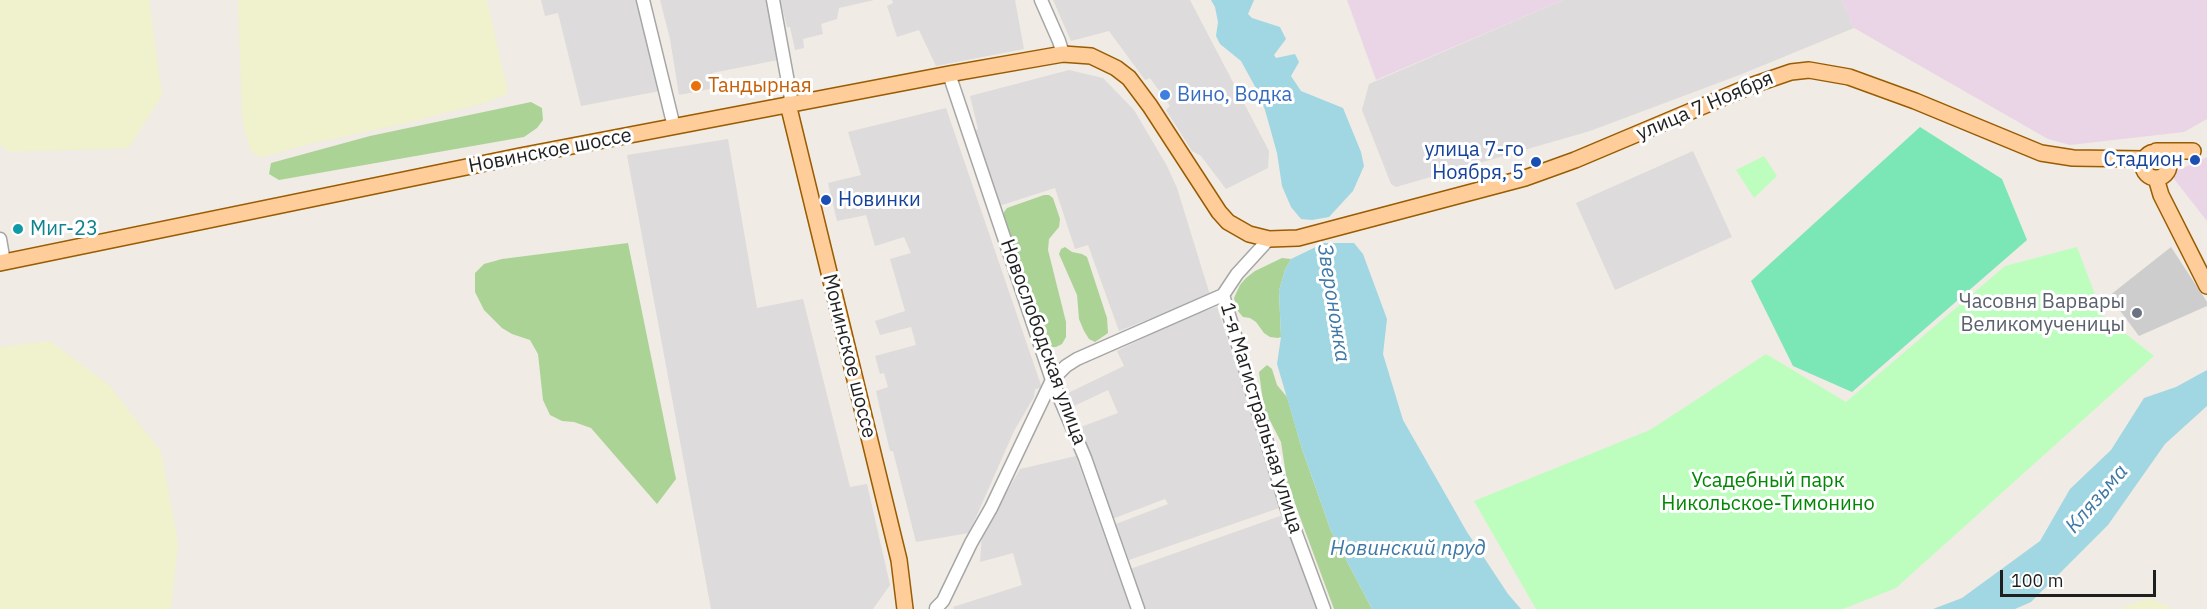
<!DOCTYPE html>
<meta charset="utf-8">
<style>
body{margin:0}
#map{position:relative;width:2207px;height:609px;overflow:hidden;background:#f0ebe4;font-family:"IBM Plex Sans",sans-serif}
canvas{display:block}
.scale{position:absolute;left:2000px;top:570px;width:156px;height:27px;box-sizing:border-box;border:3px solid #1f1f1f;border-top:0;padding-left:8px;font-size:18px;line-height:21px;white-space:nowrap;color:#1f1f1f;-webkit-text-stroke:4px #fff;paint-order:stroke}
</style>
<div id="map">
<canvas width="2207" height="609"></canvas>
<div class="scale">100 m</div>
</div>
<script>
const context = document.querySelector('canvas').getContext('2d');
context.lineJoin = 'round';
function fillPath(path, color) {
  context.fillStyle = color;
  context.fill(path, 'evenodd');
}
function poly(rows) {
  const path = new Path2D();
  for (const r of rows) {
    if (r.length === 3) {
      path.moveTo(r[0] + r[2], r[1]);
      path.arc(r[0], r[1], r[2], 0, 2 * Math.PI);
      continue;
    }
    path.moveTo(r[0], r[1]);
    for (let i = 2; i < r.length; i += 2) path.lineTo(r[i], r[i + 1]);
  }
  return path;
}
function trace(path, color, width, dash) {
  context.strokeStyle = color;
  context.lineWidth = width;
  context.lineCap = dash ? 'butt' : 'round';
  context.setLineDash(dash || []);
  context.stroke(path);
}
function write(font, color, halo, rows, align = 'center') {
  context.font = font + ' "IBM Plex Sans",sans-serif';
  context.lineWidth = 6;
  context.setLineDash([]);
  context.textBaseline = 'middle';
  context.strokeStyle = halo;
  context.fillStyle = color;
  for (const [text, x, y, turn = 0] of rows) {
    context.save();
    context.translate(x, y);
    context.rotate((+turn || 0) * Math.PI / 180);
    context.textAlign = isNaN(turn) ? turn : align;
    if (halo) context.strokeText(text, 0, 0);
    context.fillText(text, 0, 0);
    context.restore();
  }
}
fillPath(poly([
 [541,0,637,0,660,91,581,106,558,13,545,16],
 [660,0,767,0,778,60,712,73,715,88,679,95,670,39],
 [780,0,874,0,839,8,837,19,821,24,823,34,803,39,804,48,795,50,790,27,787,27],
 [892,0,1015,0,1024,49,936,66,919,30,897,37,887,6,893,3],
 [1053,0,1190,0,1269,151,1268,168,1226,189,1201,156,1192,151,1166,110,1170,106,1150,78,1145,80,1109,31,1071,41],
 [1563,0,1842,0,1854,28,1742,74,1590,131,1396,187,1391,184,1362,110,1369,84],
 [1069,70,1103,78,1134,110,1167,166,1177,188,1210,295,1119,331,1088,245,1075,249,1055,188,999,206,974,131,978,129,970,96],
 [946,108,1042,388,1035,389,1034,397,1014,431,969,533,916,542,893,451,890,451,880,409,876,391,888,387,884,373,880,374,875,356,916,345,911,327,880,335,875,321,905,311,890,259,911,253,904,237,875,246,866,215,837,221,828,183,861,175,848,132],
 [728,139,757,308,803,299,850,487,867,484,890,585,873,609,711,609,627,155],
 [1693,151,1732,237,1615,290,1576,203],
 [1217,307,1282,507,1129,560,1116,524,1168,504,1165,499,1112,519,1081,427,1118,413,1108,390,1074,406,1068,393,1124,366,1117,351,1184,318],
 [1076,456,1130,609,954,609,953,607,1022,585,1013,553,980,562,982,535,1020,469],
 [1283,515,1319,609,1145,609,1130,569]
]), '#dddbdb');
fillPath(poly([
 [1347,0,1563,0,1376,80],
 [1842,0,2207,0,2207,119,2184,132,2070,145,2048,139,1854,28],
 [2207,157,2207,221,2174,179,2176,171]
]), '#ead5e7');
fillPath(poly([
 [2171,247,2207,302,2207,306,2139,336,2109,296]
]), '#cdcdcd');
fillPath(poly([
 [0,0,149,0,162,95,129,148,9,152,0,144],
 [238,0,487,0,508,93,487,102,403,124,313,143,263,157,256,156,251,150,246,136,242,117],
 [50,341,109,385,161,452,178,543,171,609,0,609,0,347],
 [2149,598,2173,609,2118,609]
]), '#f0f1cd');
fillPath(poly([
 [531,102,542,108,543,120,537,128,524,137,279,180,269,174,271,163,370,136],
 [1044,195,1049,195,1053,198,1060,219,1059,227,1049,239,1048,250,1066,322,1066,337,1062,344,1056,347,1052,347,1047,341,1004,219,1004,212,1007,208],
 [628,243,676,479,657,504,591,428,574,422,562,421,550,415,543,400,538,354,530,340,512,334,502,328,484,310,475,292,475,273,484,264,502,259],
 [1065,247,1072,252,1082,254,1087,257,1089,263,1107,318,1108,333,1095,342,1089,339,1084,331,1079,319,1077,295,1059,254,1061,249],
 [1282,258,1291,259,1285,270,1279,291,1281,337,1278,338,1270,337,1264,333,1256,322,1250,318,1243,317,1237,310,1234,298,1240,285,1246,278,1255,271],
 [1267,365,1272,369,1277,385,1287,397,1302,449,1331,531,1372,609,1334,609,1287,482,1281,442,1264,409,1259,372]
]), '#abd395');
fillPath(poly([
 [1764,156,1777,176,1754,198,1736,170],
 [2077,247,2103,316,2154,356,1896,588,1843,609,1536,609,1474,501,1650,430,1766,354,1846,402,2005,266]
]), '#bdfebe');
fillPath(poly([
 [1920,127,2002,179,2027,240,1852,392,1793,366,1751,281]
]), '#7be6b6');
fillPath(poly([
 [1211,0,1254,0,1248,14,1252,18,1280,27,1286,39,1274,55,1276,58,1295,54,1299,62,1291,76,1301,91,1343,108,1361,152,1364,166,1353,191,1329,217,1312,220,1301,219,1291,207,1282,186,1277,153,1265,110,1258,92,1241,61,1220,44,1216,36,1218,22,1215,7],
 [1324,243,1354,243,1363,254,1387,319,1383,354,1403,420,1467,532,1508,594,1521,609,1372,609,1331,531,1302,449,1277,364,1281,337,1279,291,1285,270,1291,259],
 [2207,370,2207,406,2165,444,2108,525,2031,602,2015,609,1933,609,1962,598,2040,541,2070,489,2111,450,2144,398,2176,387]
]), '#a1d7e2');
const minor = poly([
 [643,0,674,127],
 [773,0,792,104],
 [1041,0,1059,41,1063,54],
 [949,74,1052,380,1085,458,1138,609],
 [0,239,4,262],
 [1269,239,1237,274,1223,295,1287,509,1324,609],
 [936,608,943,601,971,543,991,508,1052,380,1066,366,1077,359,1223,295]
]);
const major = poly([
 [788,104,899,560,905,609],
 [2156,151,2193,151],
 [2156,165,13],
 [2156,178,2161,195,2207,286],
 [0,263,520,156,949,74,1063,54,1091,56,1116,68,1129,78,1150,106,1219,212,1228,222,1249,234,1269,239,1298,238,1525,178,1575,160,1753,85,1791,72,1809,70,1849,77,1915,101,2041,153,2073,158,2144,159]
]);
trace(minor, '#a6a6a6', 15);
trace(major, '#995c00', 18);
trace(minor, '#fff', 12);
trace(major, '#ffcd9a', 15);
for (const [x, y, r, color] of [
 [696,86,6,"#e8710a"],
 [1165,95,6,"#3f7fe0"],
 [2195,160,6,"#1a4fb4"],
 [1536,162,6,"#1a4fb4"],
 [826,200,6,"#1a4fb4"],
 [18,229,6,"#0f9aa8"],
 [2137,313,6,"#6b7280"]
]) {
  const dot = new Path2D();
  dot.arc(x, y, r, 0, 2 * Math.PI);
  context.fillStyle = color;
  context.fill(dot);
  trace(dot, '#fff', 2);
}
write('20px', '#c56008', '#fff', [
 ["Тандырная",708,86]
], 'left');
write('20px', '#366cbe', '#fff', [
 ["Вино, Водка",1177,95]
], 'left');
write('20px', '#1f1f1f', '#fff', [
 ["улица 7 Ноября",1705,106,-23],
 ["Новинское шоссе",550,151,-11],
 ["Новослободская улица",1043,342,70],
 ["Монинское шоссе",849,356,76],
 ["1-я Магистральная улица",1261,418,73]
]);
write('20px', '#164399', '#fff', [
 ["улица 7-го",1524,150],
 ["Ноября, 5",1524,173],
 ["Стадион",2183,160],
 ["Новинки",838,200,"left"]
], 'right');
write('20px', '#0d838f', '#fff', [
 ["Миг-23",30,229]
], 'left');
write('20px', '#5b616d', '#fff', [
 ["Часовня Варвары",2125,302],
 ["Великомученицы",2125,325]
], 'right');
write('20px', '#028705', '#fff', [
 ["Усадебный парк",1768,481],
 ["Никольское-Тимонино",1768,504]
]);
write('italic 21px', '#3e78a6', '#fff', [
 ["Звероножка",1333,303,81],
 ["Клязьма",2097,499,-49],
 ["Новинский пруд",1408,549]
]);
</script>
